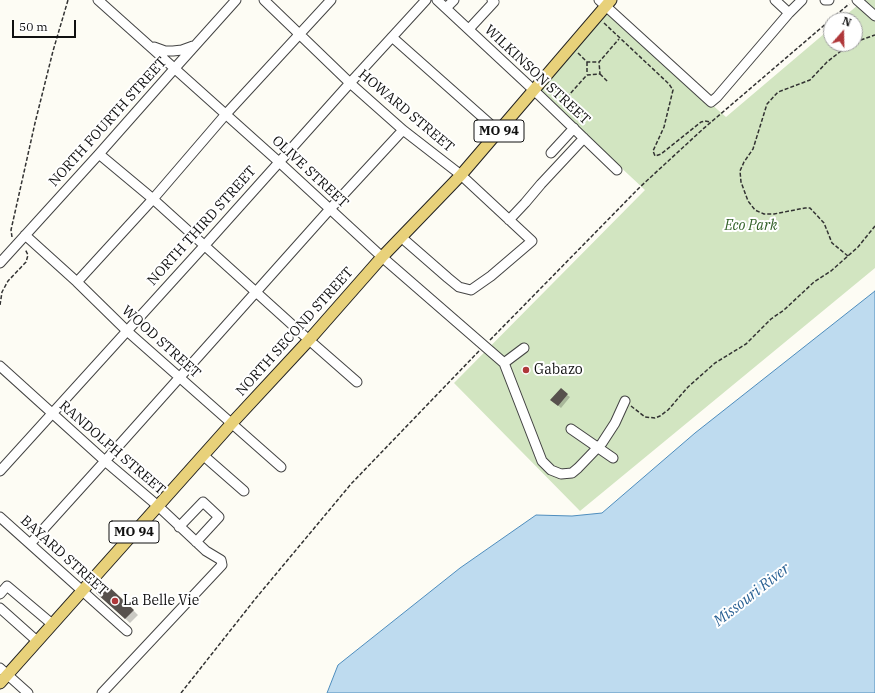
<!DOCTYPE html>
<style>
body{margin:0}
#map{position:relative;width:875px;height:693px;overflow:hidden;background:#fdfcf4;font-family:"IBM Plex Serif",serif}
canvas{display:block}
.north{position:absolute;left:823px;top:12px;width:40px;height:40px;box-sizing:border-box;background:#fff;border:1px solid #9f9f9f;border-radius:50%;rotate:20deg;font-size:11px;font-weight:700;line-height:16px;text-align:center;color:#101010}
.north::after{content:'';display:block;margin:auto;width:14px;height:18px;background:#af383a;clip-path:polygon(50% 0,100% 100%,50% 72%,0 100%)}
.scale{position:absolute;left:12px;top:20px;width:64px;height:18px;box-sizing:border-box;border:2px solid #101010;border-top:0;padding-left:5px;font-size:12px;line-height:14px;white-space:nowrap;color:#101010;-webkit-text-stroke:3px #fff;paint-order:stroke}
</style>
<div id="map">
<canvas width="875" height="693"></canvas>
<div class="north">N</div>
<div class="scale">50 m</div>
</div>
<script>
const context = document.querySelector('canvas').getContext('2d');
context.lineJoin = 'round';
function fillPath(path, color) {
  context.fillStyle = color;
  context.fill(path, 'evenodd');
}
function poly(rows) {
  const path = new Path2D();
  for (const r of rows) {
    if (r.length === 3) {
      path.moveTo(r[0] + r[2], r[1]);
      path.arc(r[0], r[1], r[2], 0, 2 * Math.PI);
      continue;
    }
    path.moveTo(r[0], r[1]);
    for (let i = 2; i < r.length; i += 2) path.lineTo(r[i], r[i + 1]);
  }
  return path;
}
function trace(path, color, width, dash) {
  context.strokeStyle = color;
  context.lineWidth = width;
  context.lineCap = dash ? 'butt' : 'round';
  context.setLineDash(dash || []);
  context.stroke(path);
}
function write(font, color, halo, rows, align = 'center') {
  context.font = font + ' "IBM Plex Serif",serif';
  context.lineWidth = 4;
  context.setLineDash([]);
  context.textBaseline = 'middle';
  context.strokeStyle = halo;
  context.fillStyle = color;
  for (const [text, x, y, turn = 0] of rows) {
    context.save();
    context.translate(x, y);
    context.rotate((+turn || 0) * Math.PI / 180);
    context.textAlign = isNaN(turn) ? turn : align;
    if (halo) context.strokeText(text, 0, 0);
    context.fillText(text, 0, 0);
    context.restore();
  }
}
fillPath(poly([
 [864,0,875,0,875,268,580,511,454,383,645,190,538,90,607,13,726,117,831,28,831,44,855,44,855,20,840,20]
]), '#d2e5c1');
const water = poly([
 [875,291,875,693,327,693,338,665,460,568,536,515,572,516,602,513,695,433,875,291]
]);
fillPath(water, '#bedbef');
trace(water, '#4e8dbd', 1);
fillPath(poly([
 [527,371,3],
 [567,395,570,397,561,408,551,399],
 [102,597,133,610,138,615,130,623]
]), '#0003');
fillPath(poly([
 [526,370,3.5],
 [561,388,568,394,558,406,550,400],
 [105,583,134,610,125,619,96,593]
]), '#57514d');
const minor = poly([
 [98,0,279,162,382,257,504,363,542,461,551,470,561,474,572,473,578,468,602,443,615,423,625,401],
 [264,0,350,83,403,130,461,175,532,241,491,276,471,290,459,287,448,278,401,237],
 [437,0,540,96,617,170],
 [599,0,711,102,717,97,789,13,802,0],
 [775,0,789,13],
 [825,0,829,0],
 [857,0,875,16],
 [446,8,454,0],
 [469,29,494,2,492,0],
 [392,37,498,131],
 [154,47,165,51,173,51,182,50,193,46],
 [551,153,574,128],
 [99,154,153,199,309,340,357,382],
 [509,220,525,203,541,184,584,138],
 [25,235,77,282,127,331,281,467],
 [0,263,99,154,175,68,236,0],
 [77,282,153,199,226,114,331,0],
 [504,363,524,348],
 [0,366,105,461,158,506,206,551,221,560,222,565,102,693],
 [571,429,613,458],
 [204,456,244,491],
 [0,471,205,245,350,83,426,0],
 [0,517,127,631],
 [179,527,203,502,219,517,196,542],
 [30,544,105,461,330,209,403,130],
 [0,594,7,586,52,624],
 [0,608,37,641],
 [0,668,28,693]
]);
const major = poly([
 [0,683,232,423,309,340,382,257,461,175,611,0]
]);
trace(minor, '#434343', 11);
trace(major, '#212121', 13);
trace(poly([
 [604,23,669,84,673,90,664,127,653,151,655,156,661,154,701,122,705,121,711,122],
 [855,42,875,35],
 [578,53,587,62,599,62],
 [587,62,587,74],
 [600,74,608,82],
 [553,83,568,96,587,75,600,74,599,62,619,39],
 [12,237,11,230,35,123,53,51,68,0],
 [848,256,832,243,824,223,810,208,805,208,774,214,764,214,755,210,748,201,741,182,740,171,744,162,753,149,767,104,778,92,810,80,827,62,850,44],
 [0,305,2,292,8,281,26,262,28,255,25,249],
 [490,340,640,187,703,129,849,4],
 [631,406,645,417,655,418,660,416,668,410,688,387,715,363,746,344,771,319,784,310,814,282,831,271,858,247,875,226],
 [181,693,256,598,351,484,479,351]
]), '#323232', 1.5, [4, 2]);
trace(minor, '#fff', 9);
trace(major, '#e8d17a', 11);
for (const [x, y, r, color] of [
 [526,370,4,"#af383a"],
 [115,601,4,"#af383a"]
]) {
  const dot = new Path2D();
  dot.arc(x, y, r, 0, 2 * Math.PI);
  context.fillStyle = color;
  context.fill(dot);
  trace(dot, '#fff', 1.5);
}
for (const [x, y, w] of [
 [499,131,50],
 [134,532,50]
]) {
  const box = new Path2D();
  box.roundRect(x - w / 2, y - 11, w, 22, 3);
  context.fillStyle = '#fff';
  context.fill(box);
  trace(box, '#101010', 1);
}
write('bold 13px', '#101010', null, [
 ["MO 94",499,131],
 ["MO 94",134,532]
]);
write('14px', '#101010', '#fff', [
 ["WILKINSON STREET",537,75,43],
 ["HOWARD STREET",406,111,40],
 ["NORTH FOURTH STREET",108,122,-48],
 ["OLIVE STREET",310,172,43],
 ["NORTH THIRD STREET",202,226,-48],
 ["NORTH SECOND STREET",295,332,-48],
 ["WOOD STREET",161,342,42],
 ["RANDOLPH STREET",112,448,41],
 ["BAYARD STREET",64,556,42]
]);
write('italic 14px', '#316027', '#fff', [
 ["Eco Park",751,226]
]);
write('14px', '#101010', '#fff', [
 ["Gabazo",534,370],
 ["La Belle Vie",123,601]
], 'left');
write('italic 15px', '#286093', '#fff', [
 ["Missouri River",752,595,-38]
]);
</script>
